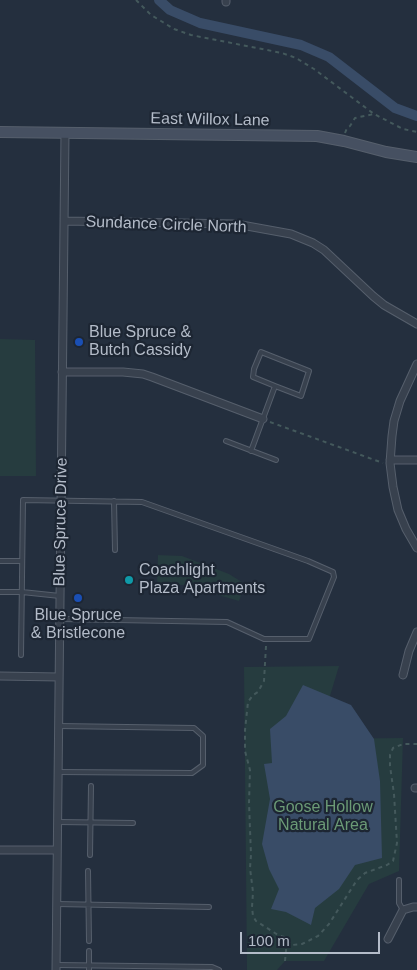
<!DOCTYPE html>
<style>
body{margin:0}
#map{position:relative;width:417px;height:970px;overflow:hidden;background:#242f3e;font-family:Helvetica,sans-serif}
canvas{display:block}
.scale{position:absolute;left:240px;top:932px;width:140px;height:22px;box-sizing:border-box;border:2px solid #b4bcc9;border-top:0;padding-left:6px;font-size:15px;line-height:18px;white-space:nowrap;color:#b4bcc9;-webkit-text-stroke:4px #1d2633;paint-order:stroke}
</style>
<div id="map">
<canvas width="417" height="970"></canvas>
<div class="scale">100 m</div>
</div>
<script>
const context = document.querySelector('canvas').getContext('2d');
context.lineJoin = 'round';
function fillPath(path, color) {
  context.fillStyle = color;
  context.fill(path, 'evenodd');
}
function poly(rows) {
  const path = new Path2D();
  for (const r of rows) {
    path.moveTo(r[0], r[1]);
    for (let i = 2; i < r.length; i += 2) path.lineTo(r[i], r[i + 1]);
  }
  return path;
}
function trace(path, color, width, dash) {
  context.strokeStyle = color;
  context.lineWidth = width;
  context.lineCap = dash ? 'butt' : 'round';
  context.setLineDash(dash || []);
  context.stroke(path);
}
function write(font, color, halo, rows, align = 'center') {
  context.font = font + ' Helvetica,sans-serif';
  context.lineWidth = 4.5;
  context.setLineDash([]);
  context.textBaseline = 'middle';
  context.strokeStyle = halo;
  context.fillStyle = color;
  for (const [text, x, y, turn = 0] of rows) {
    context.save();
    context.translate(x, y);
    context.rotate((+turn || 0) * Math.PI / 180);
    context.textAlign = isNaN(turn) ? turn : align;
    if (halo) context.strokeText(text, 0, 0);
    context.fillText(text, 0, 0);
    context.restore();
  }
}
fillPath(poly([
 [0,339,35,340,36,476,0,476],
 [158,555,182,556,229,574,245,584,239,601,218,595,212,586,157,584],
 [339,666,317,739,403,738,399,871,369,884,324,961,285,961,277,970,247,970,244,667]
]), '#263c3f');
fillPath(poly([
 [303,685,351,705,374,739,380,781,382,858,355,865,339,889,315,908,311,925,286,912,271,909,279,889,269,869,262,844,270,799,264,764,272,763,270,729,286,716]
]), '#394c67');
trace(poly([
 [159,0,170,10,200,23,301,45,329,57,395,108,417,116]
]), '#394c67', 10);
const lane = poly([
 [226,441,276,460],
 [251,451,275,386,253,377,254,369,261,352,309,371,301,396,275,386],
 [114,501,115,550],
 [0,561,22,561],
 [0,592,22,592,60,596],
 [21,655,23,500,142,502,308,561,333,572,334,577,309,639,264,639,227,622,60,619],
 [58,772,192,773,203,765,203,736,194,728,59,726],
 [58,822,133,823],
 [90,855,91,786],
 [88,871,89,941],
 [399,880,399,903,403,910],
 [57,904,209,907],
 [57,965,212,967,219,970],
 [89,970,89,951]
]);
const street = poly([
 [226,2,226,0],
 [64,221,236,224,291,234,313,243,324,250,373,296,384,305,417,324],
 [417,364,400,401,394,421,392,436,390,463,393,487,398,510,406,529,417,548],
 [62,372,123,372,143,374,152,377,263,419],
 [390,460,417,460],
 [403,675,409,651,417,632],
 [0,676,59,677],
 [415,788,417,788],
 [0,850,57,850],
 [388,939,403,910,413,907,417,907],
 [56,970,65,133]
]);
const secondary = poly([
 [0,132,317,136,344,141,386,152,417,157]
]);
trace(lane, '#565f6c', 6);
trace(street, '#565f6c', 9);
trace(secondary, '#565f6c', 12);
trace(poly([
 [136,0,151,15,161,21,174,29,191,35,282,53,296,58,314,69,374,114,403,129,417,132],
 [345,133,347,128,350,126,355,118,374,114],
 [270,422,383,463],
 [266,646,264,681,258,692,253,695,248,702,245,730,245,751,250,770,249,803,251,855,250,868,253,892,252,907,253,916,256,921,278,935,284,937,292,945,302,944,318,936,329,924,357,880,365,873,387,865,393,861,397,843,394,794,390,766,390,755,393,748,403,744,417,744],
 [285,961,287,940]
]), '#44595c', 2, [4, 4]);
trace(lane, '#38414e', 4);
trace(street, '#38414e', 7);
trace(secondary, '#465061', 10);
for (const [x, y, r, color] of [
 [79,342,5,"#1a4fb4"],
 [129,580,5,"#0f9aa8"],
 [78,598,5,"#1a4fb4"]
]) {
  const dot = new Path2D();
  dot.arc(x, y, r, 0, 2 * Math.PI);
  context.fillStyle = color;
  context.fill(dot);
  trace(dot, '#1d2633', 2);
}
write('16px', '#b4bcc9', '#1d2633', [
 ["East Willox Lane",210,120,1],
 ["Sundance Circle North",166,225,2],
 ["Blue Spruce Drive",61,522,-89]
]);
write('16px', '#b4bcc9', '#1d2633', [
 ["Blue Spruce &",89,333],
 ["Butch Cassidy",89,351],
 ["Coachlight",139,571],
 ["Plaza Apartments",139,589],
 ["Blue Spruce",78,616,"center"],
 ["& Bristlecone",78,634,"center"]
], 'left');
write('16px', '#6b9a76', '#1d2633', [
 ["Goose Hollow",323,808],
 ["Natural Area",323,826]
]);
</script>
